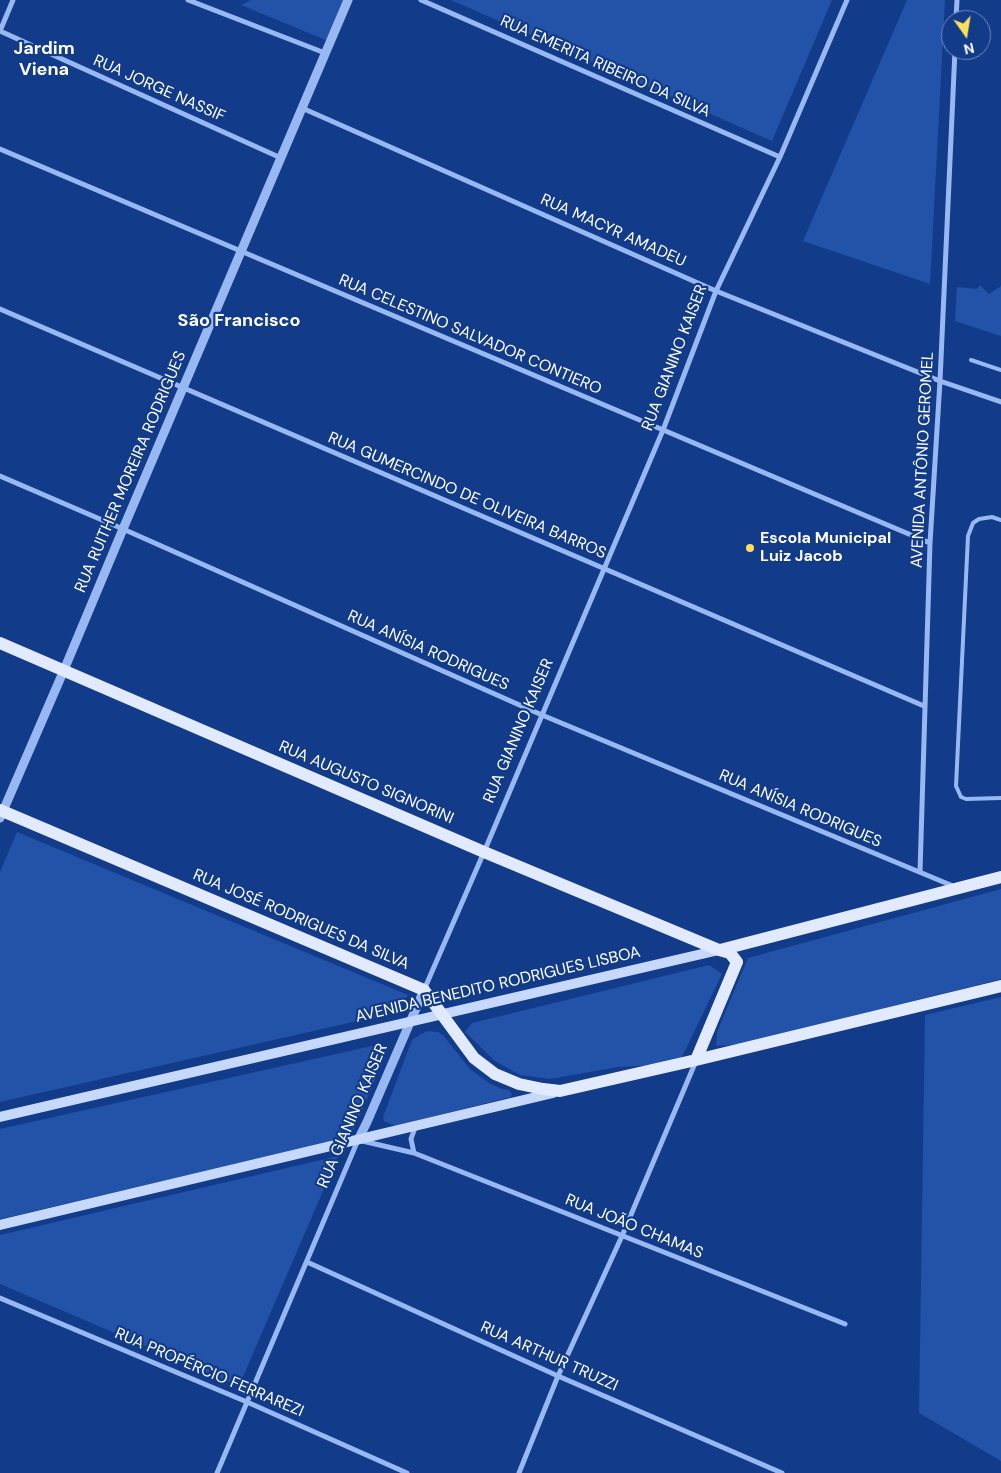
<!DOCTYPE html>
<meta charset="utf-8">
<style>
body{margin:0}
#map{position:relative;width:1001px;height:1473px;overflow:hidden;background:#123b8a;font-family:"DM Sans",sans-serif}
canvas{display:block}
.north{position:absolute;left:941px;top:10px;width:50px;height:50px;box-sizing:border-box;background:#123b8a;border:1px solid #7189b9;border-radius:50%;rotate:167deg;font-size:14px;font-weight:700;line-height:20px;text-align:center;color:#fff}
.north::after{content:'';display:block;margin:auto;width:18px;height:22px;background:#ffde58;clip-path:polygon(50% 0,100% 100%,50% 72%,0 100%)}
</style>
<div id="map">
<canvas width="1001" height="1473"></canvas>
<div class="north">N</div>
</div>
<script>
const context = document.querySelector('canvas').getContext('2d');
context.lineJoin = 'round';
function fillPath(path, color) {
  context.fillStyle = color;
  context.fill(path, 'evenodd');
}
function poly(rows) {
  const path = new Path2D();
  for (const r of rows) {
    path.moveTo(r[0], r[1]);
    for (let i = 2; i < r.length; i += 2) path.lineTo(r[i], r[i + 1]);
  }
  return path;
}
function trace(path, color, width, dash) {
  context.strokeStyle = color;
  context.lineWidth = width;
  context.lineCap = dash ? 'butt' : 'round';
  context.setLineDash(dash || []);
  context.stroke(path);
}
function write(font, color, halo, rows, align = 'center') {
  context.font = font + ' "DM Sans",sans-serif';
  context.lineWidth = 4.5;
  context.setLineDash([]);
  context.textBaseline = 'middle';
  context.strokeStyle = halo;
  context.fillStyle = color;
  for (const [text, x, y, turn = 0] of rows) {
    context.save();
    context.translate(x, y);
    context.rotate((+turn || 0) * Math.PI / 180);
    context.textAlign = isNaN(turn) ? turn : align;
    if (halo) context.strokeText(text, 0, 0);
    context.fillText(text, 0, 0);
    context.restore();
  }
}
fillPath(poly([
 [251,0,344,0,328,41,241,5],
 [451,0,832,0,772,141],
 [907,0,945,0,930,284,803,241],
 [980,285,989,294,1001,286,1001,336,955,321,957,287,977,289],
 [17,832,408,995,397,1012,0,1102,0,872],
 [1001,889,1001,979,742,1044,716,1046,717,1032,748,958],
 [709,965,722,974,681,1059,656,1065,618,1067,550,1079,520,1075,495,1061,465,1032,472,1023],
 [1001,997,1001,1461,919,1413,925,1015],
 [428,1031,438,1032,443,1035,470,1069,489,1083,502,1089,509,1090,512,1094,511,1097,395,1126,384,1121,383,1117,412,1040,421,1034],
 [381,1044,385,1049,385,1057,353,1131,340,1140,0,1219,0,1129],
 [338,1156,239,1386,0,1284,0,1235]
]), '#2353a9');
trace(poly([
 [971,360,1001,370],
 [1001,520,992,517,979,519,973,523,968,536,956,786,961,797,966,799,1001,798]
]), '#98b8f1', 4);
trace(poly([
 [188,0,325,53],
 [421,0,780,157],
 [956,20,957,0],
 [0,31,281,158],
 [0,31,13,0],
 [302,108,716,291,940,381,1001,402],
 [0,149,930,543],
 [0,309,924,706],
 [0,476,123,529,542,715,953,886],
 [920,872,930,543,940,381,955,50],
 [424,990,484,852,663,430,716,291,780,157,847,0],
 [414,1153,411,1139,416,1125],
 [307,1262,558,1376,782,1473],
 [0,1298,247,1402,407,1473],
 [217,1473,358,1140,414,1153,845,1324],
 [519,1473,558,1376,622,1236,696,1061]
]), '#98b8f1', 5);
trace(poly([
 [0,818,64,670,123,529,348,0],
 [358,1140,367,1122,424,990]
]), '#98b8f1', 9);
trace(poly([
 [0,1117,719,950],
 [0,1225,553,1093]
]), '#c6d8fc', 10);
trace(poly([
 [0,643,484,852,719,950,730,953,737,962,696,1060],
 [0,810,424,990,474,1058,495,1074,519,1084,543,1089,560,1091,696,1060,1001,986],
 [720,950,1001,877]
]), '#e2eaff', 12);
for (const [x, y, r, color] of [
 [750,548,5,"#ffde58"]
]) {
  const dot = new Path2D();
  dot.arc(x, y, r, 0, 2 * Math.PI);
  context.fillStyle = color;
  context.fill(dot);
  trace(dot, '#123b8a', 2);
}
write('16px', '#fff', '#123b8a', [
 ["RUA EMERITA RIBEIRO DA SILVA",605,67,24],
 ["RUA JORGE NASSIF",159,89,24],
 ["RUA MACYR AMADEU",613,231,24],
 ["RUA CELESTINO SALVADOR CONTIERO",470,335,23],
 ["RUA GIANINO KAISER",675,358,-69],
 ["AVENIDA ANTÔNIO GEROMEL",923,460,-87],
 ["RUA RUITHER MOREIRA RODRIGUES",131,472,-67],
 ["RUA GUMERCINDO DE OLIVEIRA BARROS",467,496,23],
 ["RUA ANÍSIA RODRIGUES",428,651,24],
 ["RUA GIANINO KAISER",519,731,-67],
 ["RUA AUGUSTO SIGNORINI",366,783,23],
 ["RUA ANÍSIA RODRIGUES",800,809,23],
 ["RUA JOSÉ RODRIGUES DA SILVA",301,920,23],
 ["AVENIDA BENEDITO RODRIGUES LISBOA",498,985,-13],
 ["RUA GIANINO KAISER",353,1116,-67],
 ["RUA JOÃO CHAMAS",634,1227,22],
 ["RUA ARTHUR TRUZZI",549,1357,24],
 ["RUA PROPÉRCIO FERRAREZI",209,1373,23]
]);
write('bold 16px', '#fff', '#123b8a', [
 ["Escola Municipal",760,539],
 ["Luiz Jacob",760,557]
], 'left');
write('bold 18px', '#fff', '#123b8a', [
 ["Jardim",44,49],
 ["Viena",44,70],
 ["São Francisco",239,321]
]);
</script>
